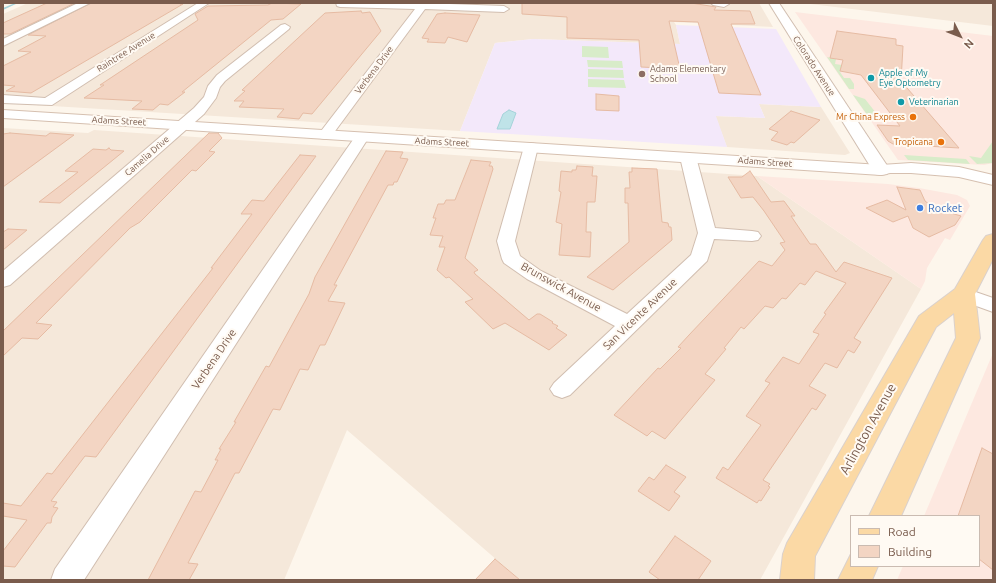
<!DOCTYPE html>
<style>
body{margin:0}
#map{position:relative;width:996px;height:583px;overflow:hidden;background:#fdf6ec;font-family:Ubuntu,sans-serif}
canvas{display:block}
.frame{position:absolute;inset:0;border:4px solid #7a5c4d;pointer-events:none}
.legend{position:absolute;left:850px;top:515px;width:130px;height:52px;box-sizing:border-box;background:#fffaf3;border:1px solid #cabbb1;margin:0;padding:5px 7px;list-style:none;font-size:12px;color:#7a5c4d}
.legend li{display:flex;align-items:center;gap:8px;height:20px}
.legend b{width:20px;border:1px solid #cabbb1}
.north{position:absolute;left:940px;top:16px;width:40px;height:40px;-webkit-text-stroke:3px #fffaf3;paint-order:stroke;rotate:132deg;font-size:11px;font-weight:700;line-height:16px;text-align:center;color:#7a5c4d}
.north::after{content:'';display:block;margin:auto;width:14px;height:18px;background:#7a5c4d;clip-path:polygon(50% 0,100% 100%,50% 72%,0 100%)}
</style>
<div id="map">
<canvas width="996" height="583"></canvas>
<div class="frame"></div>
<ul class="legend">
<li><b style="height:5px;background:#fbd9a5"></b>Road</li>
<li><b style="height:11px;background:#f3d5c3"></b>Building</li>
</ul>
<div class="north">N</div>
</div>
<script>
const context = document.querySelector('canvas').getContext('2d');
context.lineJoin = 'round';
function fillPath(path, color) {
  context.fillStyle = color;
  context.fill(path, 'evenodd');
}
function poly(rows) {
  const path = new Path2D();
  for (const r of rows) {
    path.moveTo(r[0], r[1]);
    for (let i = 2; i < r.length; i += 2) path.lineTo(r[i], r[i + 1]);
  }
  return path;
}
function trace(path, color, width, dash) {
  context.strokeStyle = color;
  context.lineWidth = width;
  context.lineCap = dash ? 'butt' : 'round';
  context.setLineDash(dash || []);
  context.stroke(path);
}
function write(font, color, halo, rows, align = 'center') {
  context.font = font + ' Ubuntu,sans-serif';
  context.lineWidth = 4;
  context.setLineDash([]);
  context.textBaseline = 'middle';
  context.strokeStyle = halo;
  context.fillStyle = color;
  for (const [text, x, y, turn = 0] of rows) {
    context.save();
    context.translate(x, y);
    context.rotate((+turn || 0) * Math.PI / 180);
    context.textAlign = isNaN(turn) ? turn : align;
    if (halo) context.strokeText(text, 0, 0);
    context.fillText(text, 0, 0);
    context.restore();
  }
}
fillPath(poly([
 [28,3,759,3,773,27,674,22,676,25,680,44,533,39,495,43,460,131,3,103,3,14],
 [802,3,993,3,993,26],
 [759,104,821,107,850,153,845,155,727,147,715,116,765,118],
 [3,128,88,133,94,130,757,176,921,289,760,580,520,580,347,430,284,580,3,580]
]), '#f5e8da');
fillPath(poly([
 [795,12,993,36,993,163,984,165,898,160],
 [757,176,888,184,919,188,957,195,967,200,970,206,950,240,945,238,927,268,925,281,921,289],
 [993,353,993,580,897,580,903,566,979,566,979,516,924,516]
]), '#fde8e0');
fillPath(poly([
 [676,25,776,29,821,107,759,104,765,118,716,116,727,147,460,131,495,43,533,39,680,44]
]), '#f3e8fa');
fillPath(poly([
 [582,46,608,47,609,58,582,57],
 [827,57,836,59,835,64,842,65,840,72,844,78,850,78,854,84,854,89,849,89],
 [587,60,622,61,623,68,588,67],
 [588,69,623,70,624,78,588,77],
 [588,79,624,80,626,88,588,87],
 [853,95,865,99,876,113,873,116,868,116],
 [993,141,993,163,977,164,969,156,981,158],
 [904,155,966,159,970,164,908,160]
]), '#d8ecc9');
const water = poly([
 [509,110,516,113,510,129,497,129,503,114,509,110]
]);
fillPath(water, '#bfe3e8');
trace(water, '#a5d3da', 1);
fillPath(poly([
 [15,3,18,3,3,10,3,8,15,3]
]), '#a5d3da');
const building = poly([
 [47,3,75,3,10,34,3,34,3,23,47,3],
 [91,3,182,3,180,4,183,4,31,93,6,91,15,86,3,85,3,66,31,52,18,51,46,36,28,35,91,3],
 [272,3,301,4,283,19,271,20,182,92,185,92,168,105,160,104,153,110,132,109,142,101,84,98,104,85,100,85,198,20,195,14,208,6,268,5,272,3],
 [522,3,691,3,716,7,714,10,750,11,755,24,731,24,761,95,719,93,698,22,669,21,680,69,641,67,639,40,567,38,567,17,522,14,522,3],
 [361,11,362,13,370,12,381,31,312,114,303,113,299,119,277,117,284,109,239,107,244,101,234,101,245,91,242,90,325,13,361,11],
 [445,13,480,15,467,42,448,37,445,43,427,42,429,39,422,38,437,14,445,13],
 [837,31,896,39,896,45,903,46,901,81,959,148,893,144,888,141,877,125,900,126,861,75,840,71,843,60,830,58,837,31],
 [596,94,619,96,619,111,596,110,596,94],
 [791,111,820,120,794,143,791,142,787,145,771,140,778,132,769,129,791,111],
 [10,133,46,136,50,133,74,135,3,187,3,134,10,133],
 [209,133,218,133,222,138,209,151,215,152,196,171,192,170,140,222,130,228,36,323,52,325,38,339,22,338,3,356,3,331,209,133],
 [109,148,111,150,124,151,60,203,39,202,78,172,65,171,93,149,106,150,109,148],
 [386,151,403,152,400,158,408,159,397,182,394,182,393,185,388,185,334,285,337,285,328,301,345,303,325,345,320,345,308,370,300,369,280,410,273,409,239,473,235,473,188,563,198,564,189,580,148,580,195,491,201,492,218,460,215,460,221,449,219,449,236,422,234,422,266,366,269,367,309,294,315,277,386,151],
 [300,155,316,156,96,457,85,456,51,501,57,502,53,507,58,508,52,517,51,523,47,523,15,567,3,566,3,551,27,520,3,516,3,503,21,506,47,473,52,474,213,268,211,268,252,214,241,214,252,200,264,201,300,155],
 [471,160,491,162,489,166,492,166,493,169,465,258,478,270,474,272,475,274,529,320,537,314,540,314,553,322,552,323,558,326,556,328,567,335,549,350,505,323,493,329,465,302,473,299,449,277,446,278,437,270,445,247,439,247,443,236,430,235,436,218,433,218,438,204,444,204,446,200,455,200,471,160],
 [577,166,593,167,592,176,597,176,595,202,587,202,586,232,591,232,590,257,559,255,562,224,556,222,561,192,559,191,561,171,572,172,572,170,576,170,577,166],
 [632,168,657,169,662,222,668,223,669,227,671,227,672,240,613,290,587,277,629,242,628,203,625,203,625,188,630,188,629,172,632,172,632,168],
 [750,171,771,202,784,201,795,216,791,216,810,244,816,244,836,272,844,262,892,278,854,338,861,342,854,353,848,350,837,368,825,363,809,386,826,395,816,410,812,408,763,480,770,484,768,486,770,487,761,501,759,500,757,503,716,478,723,467,728,470,761,425,746,416,770,383,765,381,783,357,799,364,818,336,819,334,813,332,826,314,824,313,846,283,816,271,805,285,800,283,786,299,782,298,773,308,765,306,744,329,741,327,724,348,726,349,705,374,715,380,665,439,652,431,647,436,614,415,658,368,660,369,681,348,678,347,689,335,759,261,772,266,785,250,780,243,785,242,764,211,753,197,741,198,728,177,742,177,750,171],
 [897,187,920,190,925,201,934,208,961,216,955,225,929,237,913,228,908,216,893,222,866,208,887,200,906,210,897,187],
 [8,229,27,230,3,250,3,232,8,229],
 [982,448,993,454,993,570,979,559,979,516,958,516,982,448],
 [666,465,686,477,674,492,680,496,669,511,638,491,649,477,654,480,666,465],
 [675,536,711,561,698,580,660,580,649,572,675,536],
 [495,559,520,580,475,580,495,559]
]);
fillPath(building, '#f3d5c3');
trace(building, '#e6bba3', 1);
const minor = poly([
 [78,3,90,3,3,46,3,39,78,3],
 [198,3,209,3,52,105,3,103,3,95,45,98,198,3],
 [336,3,422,3,504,6,509,9,504,12,425,9,330,138,325,139,320,138,318,135,415,9,340,7,337,6,336,3],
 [711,3,728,3,729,4,724,7,713,5,711,3],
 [285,24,290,27,289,29,225,81,220,87,216,98,204,114,10,285,3,287,3,271,194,108,204,97,208,86,217,75,281,25,285,24],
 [362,133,367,134,369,137,84,580,51,580,55,569,357,134,362,133],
 [531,143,536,144,538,147,515,241,520,256,541,271,627,314,691,255,698,233,680,157,683,154,693,154,696,157,715,228,752,231,758,232,761,236,758,240,752,241,714,239,707,261,570,395,562,398,554,395,550,389,554,383,615,326,527,279,504,263,502,259,497,241,524,147,526,144,531,143],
 [964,288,993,298,993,312,957,299,954,294,957,289,964,288]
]);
const tertiary = poly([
 [769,3,779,3,890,170,887,174,881,175,875,174,769,3]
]);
const secondary = poly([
 [3,110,881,165,911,163,959,167,993,175,993,185,959,177,911,173,890,173,881,175,3,118,3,110]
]);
const primary = poly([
 [993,234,993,259,975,294,980,338,901,516,869,516,956,338,954,313,936,327,815,556,814,580,780,580,783,554,787,543,919,316,955,289,983,240,986,236,993,234],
 [851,554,851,566,878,566,872,580,838,580,851,554]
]);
trace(minor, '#d1beb0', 2);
trace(tertiary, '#d1beb0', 2);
trace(secondary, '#d6c0b0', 2);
trace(primary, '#dad1cd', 2);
fillPath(minor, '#fff');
fillPath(tertiary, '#fff');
fillPath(secondary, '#fff');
fillPath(primary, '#fbd9a5');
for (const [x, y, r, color] of [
 [642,74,4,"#8d6e63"],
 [871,78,4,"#0f9aa8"],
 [901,102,4,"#0f9aa8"],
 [913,117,4,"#e8710a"],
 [941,142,4,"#e8710a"],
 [920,208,4,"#3f7fe0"]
]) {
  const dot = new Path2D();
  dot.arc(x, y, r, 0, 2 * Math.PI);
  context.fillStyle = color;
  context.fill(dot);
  trace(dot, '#fffaf3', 1.5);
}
write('9px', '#7a5c4d', '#fffaf3', [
 ["Raintree Avenue",126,52,-32],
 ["Colorado Avenue",814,66,57],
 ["Verbena Drive",374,70,-53],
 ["Adams Street",119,121,3],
 ["Adams Street",442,142,3],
 ["Camelia Drive",147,156,-41],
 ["Adams Street",765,162,4]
]);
write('9px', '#785e54', '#fffaf3', [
 ["Adams Elementary",650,69],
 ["School",650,79]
], 'left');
write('9px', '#0d838f', '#fffaf3', [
 ["Apple of My",879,73],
 ["Eye Optometry",879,83],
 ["Veterinarian",909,102]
], 'left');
write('9px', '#c56008', '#fffaf3', [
 ["Mr China Express",905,117],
 ["Tropicana",933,142]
], 'right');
write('11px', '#366cbe', '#fffaf3', [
 ["Rocket",928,208]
], 'left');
write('11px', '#7a5c4d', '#fffaf3', [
 ["Brunswick Avenue",561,287,29],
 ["San Vicente Avenue",640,314,-44],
 ["Verbena Drive",214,359,-56]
]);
write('13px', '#7a5c4d', '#fffaf3', [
 ["Arlington Avenue",868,429,-61]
]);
</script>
